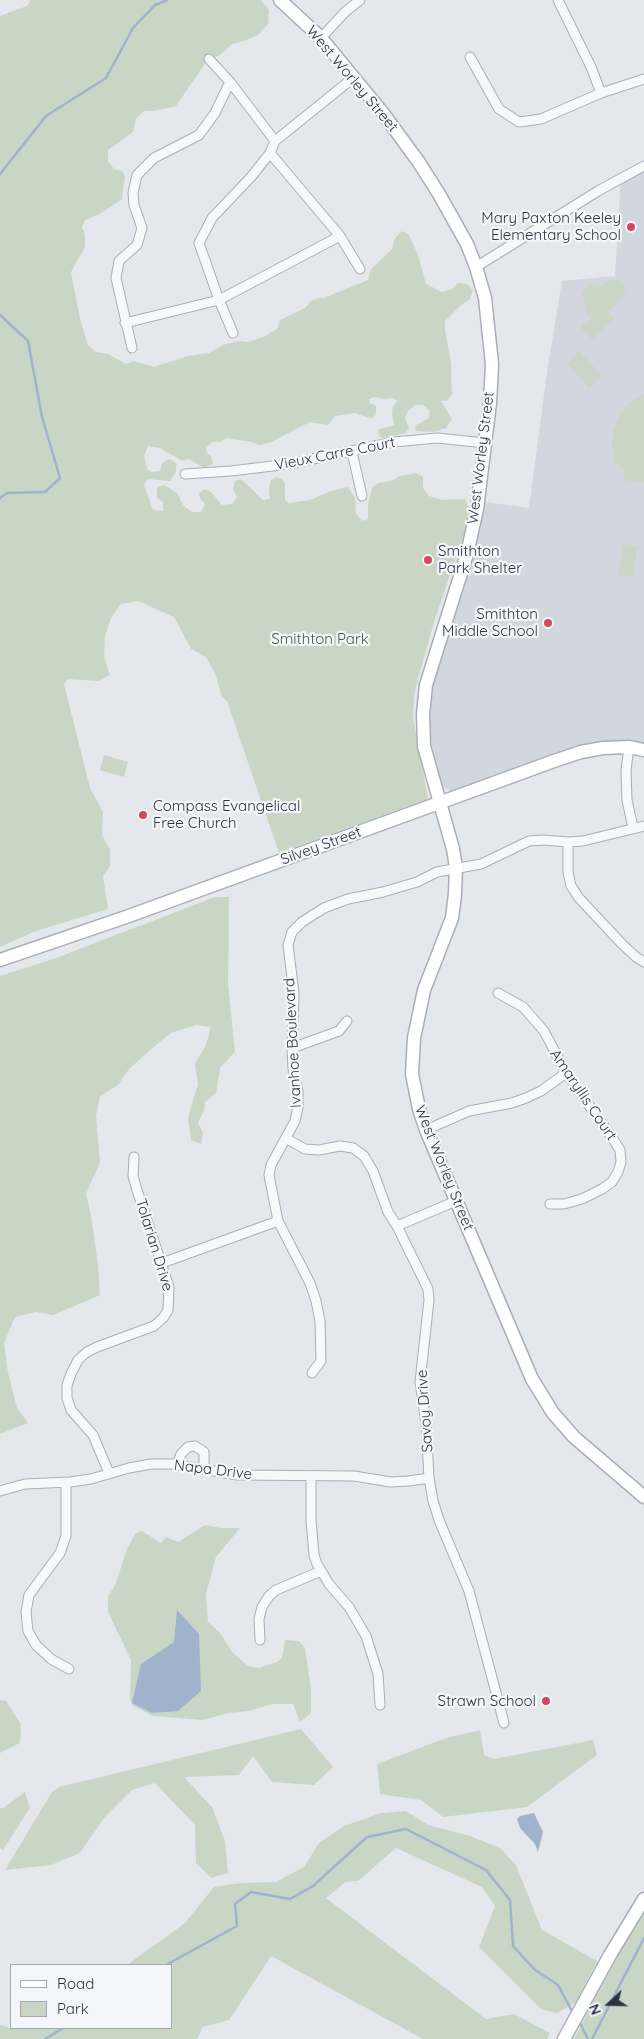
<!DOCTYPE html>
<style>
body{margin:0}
#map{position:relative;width:644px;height:2039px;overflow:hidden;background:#e4e7ec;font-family:Quicksand,sans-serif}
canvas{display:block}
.legend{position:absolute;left:10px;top:1964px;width:162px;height:65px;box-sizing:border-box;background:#f4f6f9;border:1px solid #a4a8b1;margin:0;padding:6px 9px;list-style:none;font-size:15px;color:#2b3445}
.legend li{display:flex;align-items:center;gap:10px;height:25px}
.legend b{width:25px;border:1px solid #a4a8b1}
.north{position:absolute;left:584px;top:1979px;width:50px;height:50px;-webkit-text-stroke:4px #f4f6f9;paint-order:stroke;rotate:249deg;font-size:14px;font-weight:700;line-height:20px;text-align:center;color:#2b3445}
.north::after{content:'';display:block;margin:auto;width:18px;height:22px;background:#2b3445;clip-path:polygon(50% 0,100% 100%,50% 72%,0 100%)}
</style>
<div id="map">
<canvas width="644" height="2039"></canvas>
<ul class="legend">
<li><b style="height:6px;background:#fff"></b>Road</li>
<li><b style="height:14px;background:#c9d6c5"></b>Park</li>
</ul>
<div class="north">N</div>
</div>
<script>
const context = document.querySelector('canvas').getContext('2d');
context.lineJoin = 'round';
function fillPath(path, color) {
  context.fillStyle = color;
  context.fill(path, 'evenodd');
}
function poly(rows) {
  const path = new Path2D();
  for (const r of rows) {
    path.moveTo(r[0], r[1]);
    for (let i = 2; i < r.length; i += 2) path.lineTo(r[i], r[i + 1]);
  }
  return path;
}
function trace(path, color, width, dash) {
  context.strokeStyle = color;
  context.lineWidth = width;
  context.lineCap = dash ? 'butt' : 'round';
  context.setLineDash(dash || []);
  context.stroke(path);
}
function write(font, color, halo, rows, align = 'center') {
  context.font = font + ' Quicksand,sans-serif';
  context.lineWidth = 4.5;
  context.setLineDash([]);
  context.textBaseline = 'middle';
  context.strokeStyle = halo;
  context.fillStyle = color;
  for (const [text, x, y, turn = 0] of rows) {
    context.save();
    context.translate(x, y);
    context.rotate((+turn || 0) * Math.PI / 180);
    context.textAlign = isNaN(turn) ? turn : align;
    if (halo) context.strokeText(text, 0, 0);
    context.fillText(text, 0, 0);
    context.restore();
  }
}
fillPath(poly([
 [644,166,644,743,628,740,603,741,577,746,451,791,443,787,432,746,429,716,433,683,479,535,485,502,529,508,547,372,562,281,615,276,621,179]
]), '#d2d6de');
fillPath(poly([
 [31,0,261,0,269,10,268,24,258,35,244,41,232,44,220,55,206,62,176,106,155,111,144,111,136,119,133,132,108,150,108,161,114,169,122,171,125,176,122,199,100,214,85,220,82,227,85,235,85,247,71,272,80,319,88,345,96,352,108,354,126,364,134,361,154,367,188,356,209,353,223,345,238,341,248,342,265,336,277,329,280,320,305,308,311,301,318,298,324,298,368,280,371,269,392,249,395,238,402,231,409,235,418,255,426,284,442,292,452,289,458,283,467,284,473,290,470,299,461,305,445,321,445,329,451,364,452,394,447,401,441,401,452,419,446,428,433,432,416,431,415,426,429,418,430,411,423,405,415,405,408,411,405,418,409,428,406,433,383,438,379,435,378,430,394,425,392,414,393,406,398,401,393,398,384,399,374,397,369,399,370,403,376,406,376,414,372,419,355,413,335,416,328,425,310,422,271,442,260,445,251,442,227,438,219,442,212,442,206,448,207,453,211,456,213,464,204,468,189,459,182,461,160,448,148,446,144,456,147,469,151,472,160,471,162,463,170,459,177,464,175,474,170,481,148,479,144,485,153,510,163,511,163,502,157,498,157,488,164,485,177,493,183,505,192,512,201,512,205,504,200,498,199,493,205,489,211,492,222,505,232,504,237,497,233,490,235,481,241,479,263,500,270,499,269,489,271,480,276,477,282,479,285,484,285,500,289,503,310,500,331,491,348,487,355,498,356,514,362,521,368,519,368,504,372,488,378,483,391,481,400,476,416,473,423,477,423,488,429,496,442,500,465,499,468,506,467,525,435,619,418,678,414,697,413,717,428,799,279,853,227,701,222,697,215,673,206,657,191,649,174,617,138,601,121,604,111,618,105,636,104,657,110,675,98,681,68,679,64,684,90,788,103,812,102,835,110,849,110,866,103,876,108,909,36,931,0,947,0,16,27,6],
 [618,279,623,282,625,291,623,297,620,302,607,311,614,318,592,339,581,328,581,325,588,321,590,317,584,309,585,305,582,293,589,284,602,285,608,281],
 [579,351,602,376,589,388,567,363],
 [644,394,644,483,624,480,625,472,616,462,612,446,613,430,621,411,632,401],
 [623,544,637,546,633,577,618,575],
 [104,755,128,762,124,777,100,770],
 [215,897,229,897,228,982,235,1052,220,1068,216,1093,205,1102,204,1111,198,1123,203,1132,201,1144,191,1140,188,1117,198,1084,195,1064,206,1045,211,1027,196,1025,171,1033,157,1044,129,1069,118,1085,100,1096,96,1116,100,1162,86,1194,91,1215,98,1265,100,1295,53,1315,35,1312,15,1317,4,1343,8,1373,17,1408,28,1423,0,1434,0,976,56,958],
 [205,1525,221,1528,240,1528,216,1557,206,1594,208,1622,220,1633,232,1652,248,1666,259,1668,277,1662,282,1658,285,1640,299,1641,305,1648,311,1689,311,1713,300,1722,293,1704,272,1704,249,1711,229,1713,203,1720,153,1716,132,1705,130,1698,131,1660,108,1612,108,1597,116,1583,127,1549,135,1534,142,1531,161,1543,166,1537,178,1542],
 [0,1700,6,1701,21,1725,20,1743,0,1753],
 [301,1729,333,1767,314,1785,272,1782,253,1756,239,1775,184,1777,212,1807,225,1841,228,1873,211,1878,196,1863,195,1825,155,1783,132,1790,104,1818,80,1853,51,1865,5,1870,52,1792,59,1787],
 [480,1730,484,1755,494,1759,593,1740,597,1755,527,1807,443,1817,421,1800,380,1794,377,1764,446,1738],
 [25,1792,30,1808,3,1850,0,1848,0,1808,3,1808],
 [406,1811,428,1825,470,1836,500,1848,516,1865,542,1930,597,1961,576,2002,557,2013,541,2009,479,1947,495,1906,482,1887,396,1848,358,1881,345,1882,326,1898,486,2019,514,2014,550,2033,547,2039,423,2039,271,1956,229,2020,203,2027,197,2039,0,2039,0,2025,11,2028,171,2028,171,1965,127,1965,185,1923,214,1887,241,1883,276,1882,304,1867,319,1843,344,1826,381,1813],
 [644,1904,644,2039,574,2039]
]), '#c9d6c5');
fillPath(poly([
 [177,1610,199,1634,201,1691,178,1711,152,1713,132,1703,141,1664,174,1642],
 [534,1813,543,1832,538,1852,535,1844,520,1828,517,1819,520,1816]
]), '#9fb4cc');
trace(poly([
 [0,174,46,116,106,78,133,28,155,5,167,0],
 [0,315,28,341,42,417,60,478,45,492,7,493,0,498],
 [166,1965,237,1926,235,1904,251,1892,290,1899,313,1886,367,1837,406,1829,486,1870,510,1900,513,1946,534,1969,558,1985,573,2013],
 [579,2021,588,2039],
 [45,2039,63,2028],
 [592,2039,644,1938]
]), '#9fb4cc', 2.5);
const street = poly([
 [558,0,591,67,601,93,644,79],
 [321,38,345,12,360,0],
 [470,57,499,109,519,122,541,119,601,93],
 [209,59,230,82,275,141],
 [353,78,275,141,270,153,340,236,360,269],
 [476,267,598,191,644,166],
 [125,323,219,300,340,236],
 [233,333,219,300,199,243,212,218,251,177,270,153],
 [132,348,116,278,119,261,137,245,142,228,134,205,133,193,137,175,154,158,199,135,215,113,230,82],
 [352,452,362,496],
 [185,474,231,471,289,464,394,442,437,438,485,443],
 [629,747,626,770,627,800,633,828],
 [568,842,568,872,571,886,579,898,622,944,636,957,644,962],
 [498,993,523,1007,544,1031,566,1073,613,1139,620,1150,621,1162,618,1172,612,1182,602,1189,582,1199,564,1204,550,1204],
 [292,1048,339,1031,347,1021],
 [426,1130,469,1111,512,1103,526,1098,541,1091,566,1073],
 [287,1139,305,1149,319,1150,340,1146,353,1148,364,1156,373,1171,388,1212,397,1226,428,1289,429,1300,420,1382,426,1423,429,1478,433,1501,439,1520,469,1591,504,1723],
 [397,1226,456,1201],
 [162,1263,278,1221],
 [312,1373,321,1361,320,1321,316,1301,310,1283,278,1221,269,1175,271,1165,295,1121,298,1107,298,1092,293,1069,292,1048,294,993,288,945,292,932,302,922,324,908,348,899,383,892,417,882,437,872,481,864,529,841,543,840,568,842,583,841,644,826],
 [177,1465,181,1454,188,1447,195,1446,204,1452,204,1469],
 [109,1473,93,1435,71,1410,67,1398,67,1385,71,1374,78,1360,87,1352,97,1347,154,1326,163,1318,168,1310,169,1287,137,1190,133,1176,134,1157],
 [311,1476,311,1520,314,1555,317,1564,329,1584,349,1607,366,1636,378,1674,380,1705],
 [66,1482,66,1536,60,1553,29,1595,26,1612,28,1631,36,1645,51,1659,69,1669],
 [0,1491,25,1484,70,1482,91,1479,129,1468,151,1464,173,1464,237,1475,354,1476,391,1482,409,1481,429,1478],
 [260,1640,259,1619,262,1607,269,1596,276,1590,321,1571]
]);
const secondary = poly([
 [280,0,321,38,382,112,418,161,439,194,467,244,476,267,485,298,492,364,490,403,477,509,467,554,426,685,423,714,424,746,453,849,456,867,455,894,452,918,424,990,414,1038,412,1074,419,1109,426,1130,532,1379,553,1413,574,1437,644,1497],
 [0,960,126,917,554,761,581,752,603,748,629,747,644,750],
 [564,2039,610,1955,644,1899]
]);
trace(street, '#a9aeb7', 11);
trace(secondary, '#a9aeb7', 15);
trace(street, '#f7f8fa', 9);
trace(secondary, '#fff', 12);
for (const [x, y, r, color] of [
 [631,227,5,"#d1495b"],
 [428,560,5,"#d1495b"],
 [548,623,5,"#d1495b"],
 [143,815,5,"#d1495b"],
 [546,1701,5,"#d1495b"]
]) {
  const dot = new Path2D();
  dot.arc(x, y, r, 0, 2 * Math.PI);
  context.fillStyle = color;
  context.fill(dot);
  trace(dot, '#f4f6f9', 2);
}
write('15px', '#2b3445', '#f4f6f9', [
 ["West Worley Street",352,79,50],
 ["Vieux Carre Court",335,454,-11],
 ["West Worley Street",481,458,-83],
 ["Silvey Street",321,846,-20],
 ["Ivanhoe Boulevard",293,1043,-93],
 ["Amaryllis Court",583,1095,56],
 ["West Worley Street",444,1168,68],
 ["Tolarian Drive",154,1245,73],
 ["Savoy Drive",425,1411,-94],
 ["Napa Drive",213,1470,7]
]);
write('15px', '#2b3445', '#f4f6f9', [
 ["Mary Paxton Keeley",621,218],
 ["Elementary School",621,235],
 ["Smithton",438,551,"left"],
 ["Park Shelter",438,568,"left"],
 ["Smithton",538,614],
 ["Middle School",538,631],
 ["Compass Evangelical",153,806,"left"],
 ["Free Church",153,823,"left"],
 ["Strawn School",536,1701]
], 'right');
write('15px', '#3f6138', '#f4f6f9', [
 ["Smithton Park",320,639]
]);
</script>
